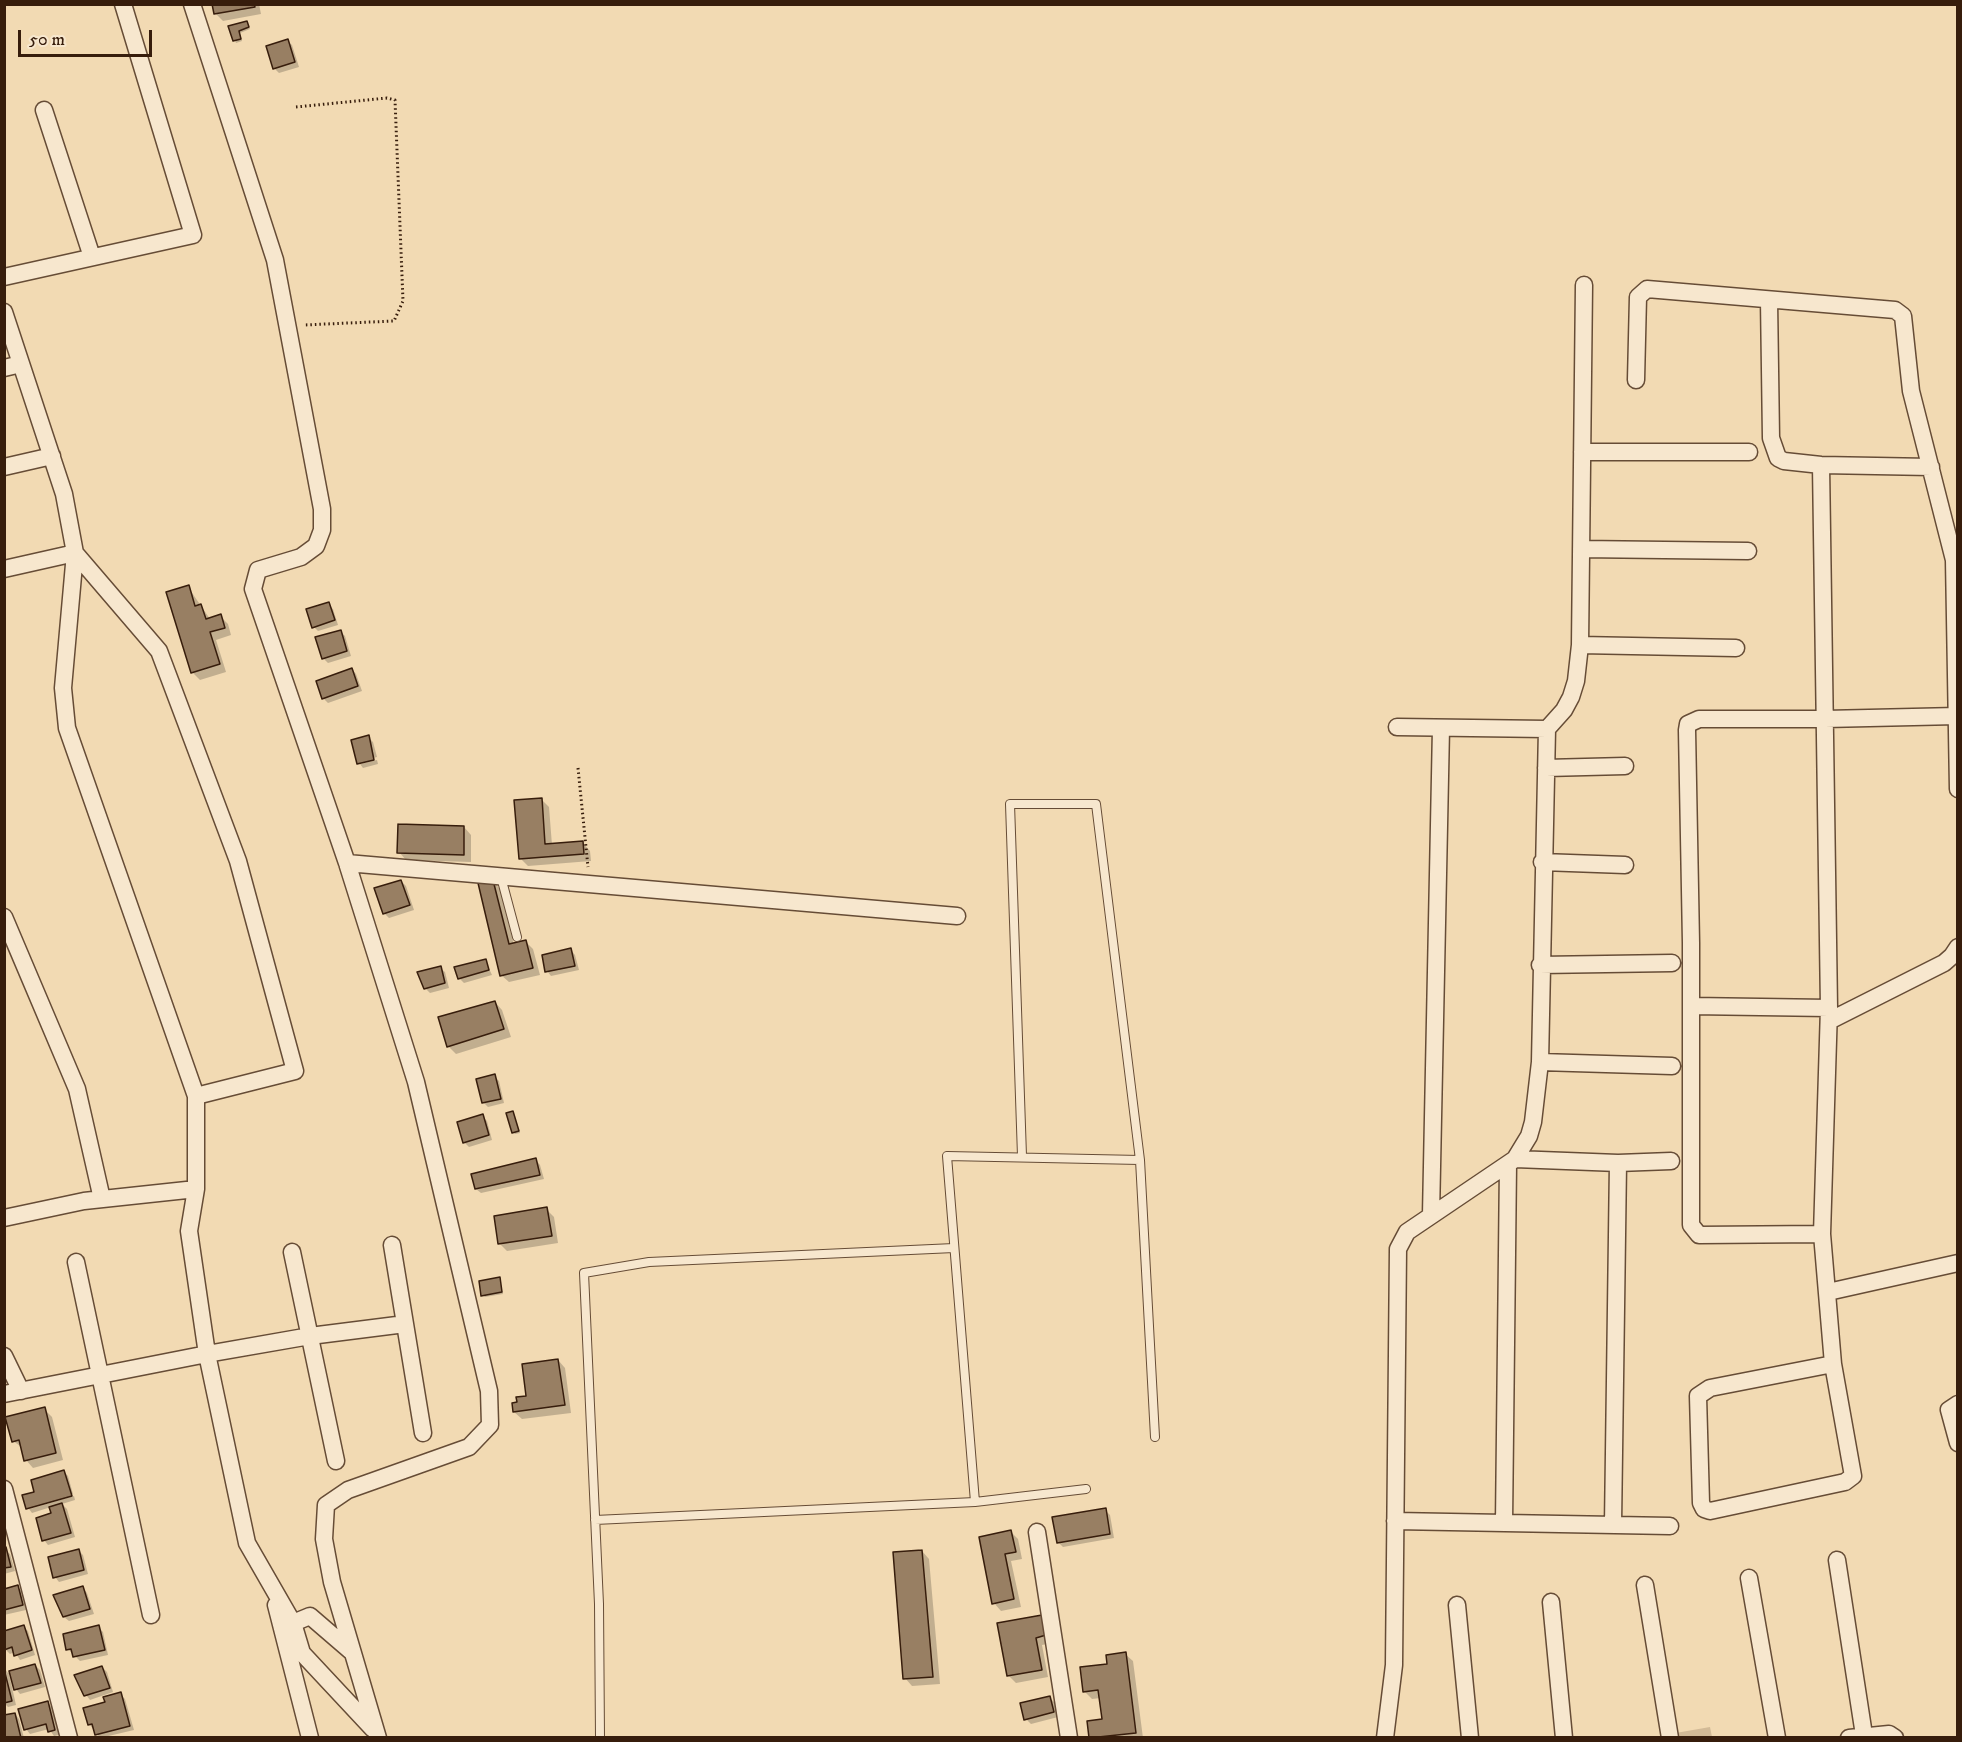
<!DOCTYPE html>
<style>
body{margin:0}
#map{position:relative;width:1962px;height:1742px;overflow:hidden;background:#f2dab3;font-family:"IM FELL DW Pica",serif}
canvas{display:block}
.frame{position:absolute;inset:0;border:6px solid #371d0c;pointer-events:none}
.scale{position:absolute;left:18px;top:30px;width:134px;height:27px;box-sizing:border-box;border:3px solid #371d0c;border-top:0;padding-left:8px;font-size:18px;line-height:21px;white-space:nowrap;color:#371d0c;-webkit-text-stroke:4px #f7e7ce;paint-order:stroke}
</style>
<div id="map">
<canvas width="1962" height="1742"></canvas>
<div class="frame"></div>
<div class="scale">50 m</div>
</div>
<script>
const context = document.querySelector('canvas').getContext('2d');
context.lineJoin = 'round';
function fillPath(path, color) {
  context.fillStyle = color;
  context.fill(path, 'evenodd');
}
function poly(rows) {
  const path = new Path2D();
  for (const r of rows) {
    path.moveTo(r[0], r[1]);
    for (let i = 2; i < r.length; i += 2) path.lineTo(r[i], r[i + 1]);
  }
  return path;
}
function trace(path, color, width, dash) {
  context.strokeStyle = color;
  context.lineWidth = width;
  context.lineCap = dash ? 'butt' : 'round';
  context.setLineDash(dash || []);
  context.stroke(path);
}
fillPath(poly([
 [1710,1727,1712,1737,1670,1737,1670,1734]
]), '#d2ba97');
fillPath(poly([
 [213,4,259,4,261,14,223,21,215,13],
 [248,25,250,29,240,33,242,41,236,43,230,27],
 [287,41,292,45,299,67,279,73,274,68],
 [188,587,210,619,220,616,228,624,231,635,216,640,226,672,200,680,192,672],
 [328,604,333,609,338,625,318,631,314,627],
 [340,631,345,636,351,656,328,663,323,658],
 [352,669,356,674,362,691,328,703,323,698],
 [368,737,373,742,377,757,360,761,360,764,358,763],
 [377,760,378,764,363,768,360,764],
 [541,799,549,807,552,845,583,843,590,851,591,861,528,866,521,859],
 [464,827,471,835,471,862,406,860,399,852],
 [401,881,406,886,414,910,389,918,384,913],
 [493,881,500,889,514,945,526,942,533,949,540,975,509,982,501,975],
 [571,950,575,955,579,970,551,976,547,971],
 [485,960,492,975,464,983,459,978],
 [440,968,445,972,449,988,430,993,425,988],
 [495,1002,502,1010,511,1037,456,1054,448,1046],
 [494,1076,499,1081,504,1103,488,1107,483,1102],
 [513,1112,520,1133,515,1134,513,1132],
 [482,1116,487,1121,492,1140,469,1147,464,1142],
 [536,1160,540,1165,544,1179,481,1193,476,1189],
 [546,1209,554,1217,558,1243,507,1251,500,1244],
 [499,1279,503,1294,485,1297,483,1295],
 [558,1360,565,1368,571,1413,522,1419,514,1412],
 [44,1409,52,1417,63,1460,33,1468,26,1460,23,1448,13,1441],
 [64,1472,68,1476,73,1494,28,1507,28,1509,27,1508,36,1493],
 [74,1496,75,1500,62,1504,67,1509,75,1537,48,1545,44,1540,53,1514,51,1507,32,1513,29,1509],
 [1105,1510,1110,1515,1114,1538,1063,1547,1058,1542],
 [1011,1532,1018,1539,1022,1559,1011,1561,1021,1607,1001,1611,994,1603,981,1538],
 [4,1549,10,1554,15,1571,4,1574],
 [78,1550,83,1555,88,1574,59,1582,55,1577],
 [922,1551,929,1559,940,1684,912,1686,905,1678],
 [17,1587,22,1591,26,1610,4,1615,4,1590],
 [83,1588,87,1593,94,1614,69,1621,64,1617],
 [1042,1616,1053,1643,1042,1645,1048,1677,1016,1683,1009,1676],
 [23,1627,28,1631,35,1655,20,1660,15,1652,10,1654,5,1649],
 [98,1627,103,1632,108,1655,80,1661,68,1649],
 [1125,1654,1133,1661,1143,1738,1090,1738,1104,1720,1101,1698,1092,1699,1084,1691,1108,1665],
 [35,1665,40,1670,45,1687,20,1694,16,1689,11,1674,9,1674,16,1705,8,1707,4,1703,4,1668,8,1673],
 [102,1667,107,1672,113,1692,90,1700,80,1687,76,1676],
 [120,1694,125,1699,134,1730,100,1738,90,1725,106,1703],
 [1049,1697,1054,1702,1058,1717,1031,1724,1026,1719],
 [47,1702,52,1707,59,1735,54,1736,49,1729,30,1734,26,1729],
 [15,1714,19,1719,24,1738,4,1738]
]), '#0003');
const building = poly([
 [212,4,254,4,255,7,214,14,212,4],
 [247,21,249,27,239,31,241,39,233,41,228,26,247,21],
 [288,39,295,62,273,69,266,46,288,39],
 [189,585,195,606,201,604,206,619,221,614,225,628,210,632,220,664,191,673,166,592,189,585],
 [329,602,335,620,312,628,306,609,329,602],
 [341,630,347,651,322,659,315,637,341,630],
 [352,668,358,686,322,699,316,681,352,668],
 [369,735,374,760,357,764,351,740,369,735],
 [542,798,545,844,583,841,584,854,519,859,514,800,542,798],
 [398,824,464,826,464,855,397,853,398,824],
 [401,880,410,905,383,914,374,888,401,880],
 [493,880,509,944,526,940,533,968,500,976,478,883,493,880],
 [571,948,575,966,545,972,542,955,571,948],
 [486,959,489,970,458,979,454,967,486,959],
 [441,966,445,983,424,989,417,972,441,966],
 [495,1001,504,1029,447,1047,438,1017,495,1001],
 [495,1074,501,1099,482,1103,476,1079,495,1074],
 [513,1111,519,1131,512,1133,506,1113,513,1111],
 [483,1114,489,1135,463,1143,457,1122,483,1114],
 [536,1158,540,1175,475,1189,471,1174,536,1158],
 [547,1207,552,1236,498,1244,494,1216,547,1207],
 [500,1277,502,1292,481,1296,479,1281,500,1277],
 [558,1359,565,1405,513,1412,512,1403,517,1402,516,1397,526,1396,522,1364,558,1359],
 [45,1407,56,1453,24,1461,19,1440,12,1442,5,1417,45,1407],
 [64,1470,72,1496,26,1509,22,1495,34,1492,31,1480,64,1470],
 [62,1503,71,1533,42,1541,36,1518,51,1513,49,1507,62,1503],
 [1106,1508,1110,1534,1057,1543,1052,1517,1106,1508],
 [1011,1530,1016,1552,1005,1554,1014,1599,992,1604,979,1537,1011,1530],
 [6,1547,11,1567,4,1568,4,1548,6,1547],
 [79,1549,84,1570,53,1578,48,1557,79,1549],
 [922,1550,933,1677,903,1679,893,1552,922,1550],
 [18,1585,23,1605,4,1610,4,1589,18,1585],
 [83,1586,90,1609,63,1617,53,1595,83,1586],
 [1042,1615,1046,1635,1036,1638,1042,1670,1007,1676,997,1623,1042,1615],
 [24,1625,32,1650,14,1656,12,1647,4,1650,4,1631,24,1625],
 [99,1625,105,1650,73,1657,71,1649,66,1650,63,1634,99,1625],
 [1126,1652,1136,1733,1089,1738,1087,1721,1102,1719,1098,1690,1083,1692,1080,1667,1107,1664,1106,1655,1126,1652],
 [35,1664,41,1683,14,1690,9,1671,35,1664],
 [102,1666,110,1688,84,1696,74,1675,102,1666],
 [4,1669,12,1701,4,1703,4,1669],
 [121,1692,130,1726,95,1735,92,1724,88,1725,83,1708,105,1702,103,1697,121,1692],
 [1050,1696,1054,1712,1024,1720,1020,1703,1050,1696],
 [48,1701,55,1730,48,1732,46,1724,24,1730,18,1709,48,1701],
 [15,1713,21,1738,4,1738,4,1715,15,1713]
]);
fillPath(building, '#987f63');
trace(building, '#371d0c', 1.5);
const service = poly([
 [501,877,517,937],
 [1022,1156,1010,804,1096,804,1140,1160,1155,1437],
 [975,1502,947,1156,1140,1160],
 [595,1520,975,1502,1086,1489],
 [600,1738,599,1604,584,1273,649,1262,954,1248]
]);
const minor = poly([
 [192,4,275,260,322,509,322,530,316,546,301,557,258,570,253,589,347,863,416,1082,489,1391,490,1425,469,1447,348,1490,326,1505,324,1539,332,1582,378,1738],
 [44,110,92,257],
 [4,277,193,235,123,4],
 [1769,300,1771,438,1778,458,1784,461,1821,465,1931,467],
 [4,312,64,494,75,553,63,688,67,728,196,1096,196,1189,189,1231,207,1354,247,1543,293,1623],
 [4,368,21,364],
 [1636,380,1638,297,1647,289,1895,310,1903,316,1911,391,1954,560,1958,789],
 [1582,452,1749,452],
 [1821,465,1829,1008,1822,1234,1833,1364,1853,1476,1845,1482,1710,1511,1704,1509,1701,1503,1698,1396,1710,1388,1833,1364],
 [4,467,52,456],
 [1581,549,1748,551],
 [4,569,75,553,159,651,238,861,295,1071,196,1096],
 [1580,645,1736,648],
 [1397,727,1547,729],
 [1546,768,1625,766],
 [1542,862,1625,865],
 [347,863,957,916],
 [4,917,77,1089,102,1199],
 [1540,965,1672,963],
 [1692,1006,1829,1008],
 [1829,1021,1944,963,1952,956,1958,947],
 [1540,1062,1672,1066],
 [1515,1159,1618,1163,1671,1161],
 [1431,1215,1441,728],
 [4,1218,84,1201,196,1189],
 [1822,1234,1699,1235,1691,1225,1691,943,1687,730,1688,724,1699,719,1825,719,1957,716],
 [392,1245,423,1433],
 [292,1252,336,1461],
 [76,1262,151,1615],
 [1828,1292,1958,1263],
 [4,1356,21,1391],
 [4,1394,207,1354,310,1336,405,1324],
 [1958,1404,1949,1410,1958,1443],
 [4,1489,69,1738],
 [1395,1521,1670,1526],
 [1504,1523,1508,1164],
 [1613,1525,1618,1163],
 [1037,1532,1069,1738],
 [1837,1560,1864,1735],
 [1749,1578,1777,1738],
 [1645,1585,1670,1738],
 [1551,1602,1564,1738],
 [276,1605,310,1738],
 [1457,1605,1470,1738],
 [353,1653,310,1616,293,1623,302,1653,373,1729],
 [1385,1738,1394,1665,1398,1249,1407,1232,1515,1159,1529,1136,1533,1122,1540,1062,1547,729,1564,710,1571,697,1576,681,1580,645,1584,285],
 [1849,1738,1889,1734,1895,1738]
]);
trace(service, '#664c36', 10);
trace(minor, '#664c36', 19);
trace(poly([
 [296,107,387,98,395,100,403,301,394,321,304,325],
 [578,768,588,867]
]), '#371d0c', 3, [1.5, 3]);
trace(service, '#f7e7ce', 8);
trace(minor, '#f7e7ce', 16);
</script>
